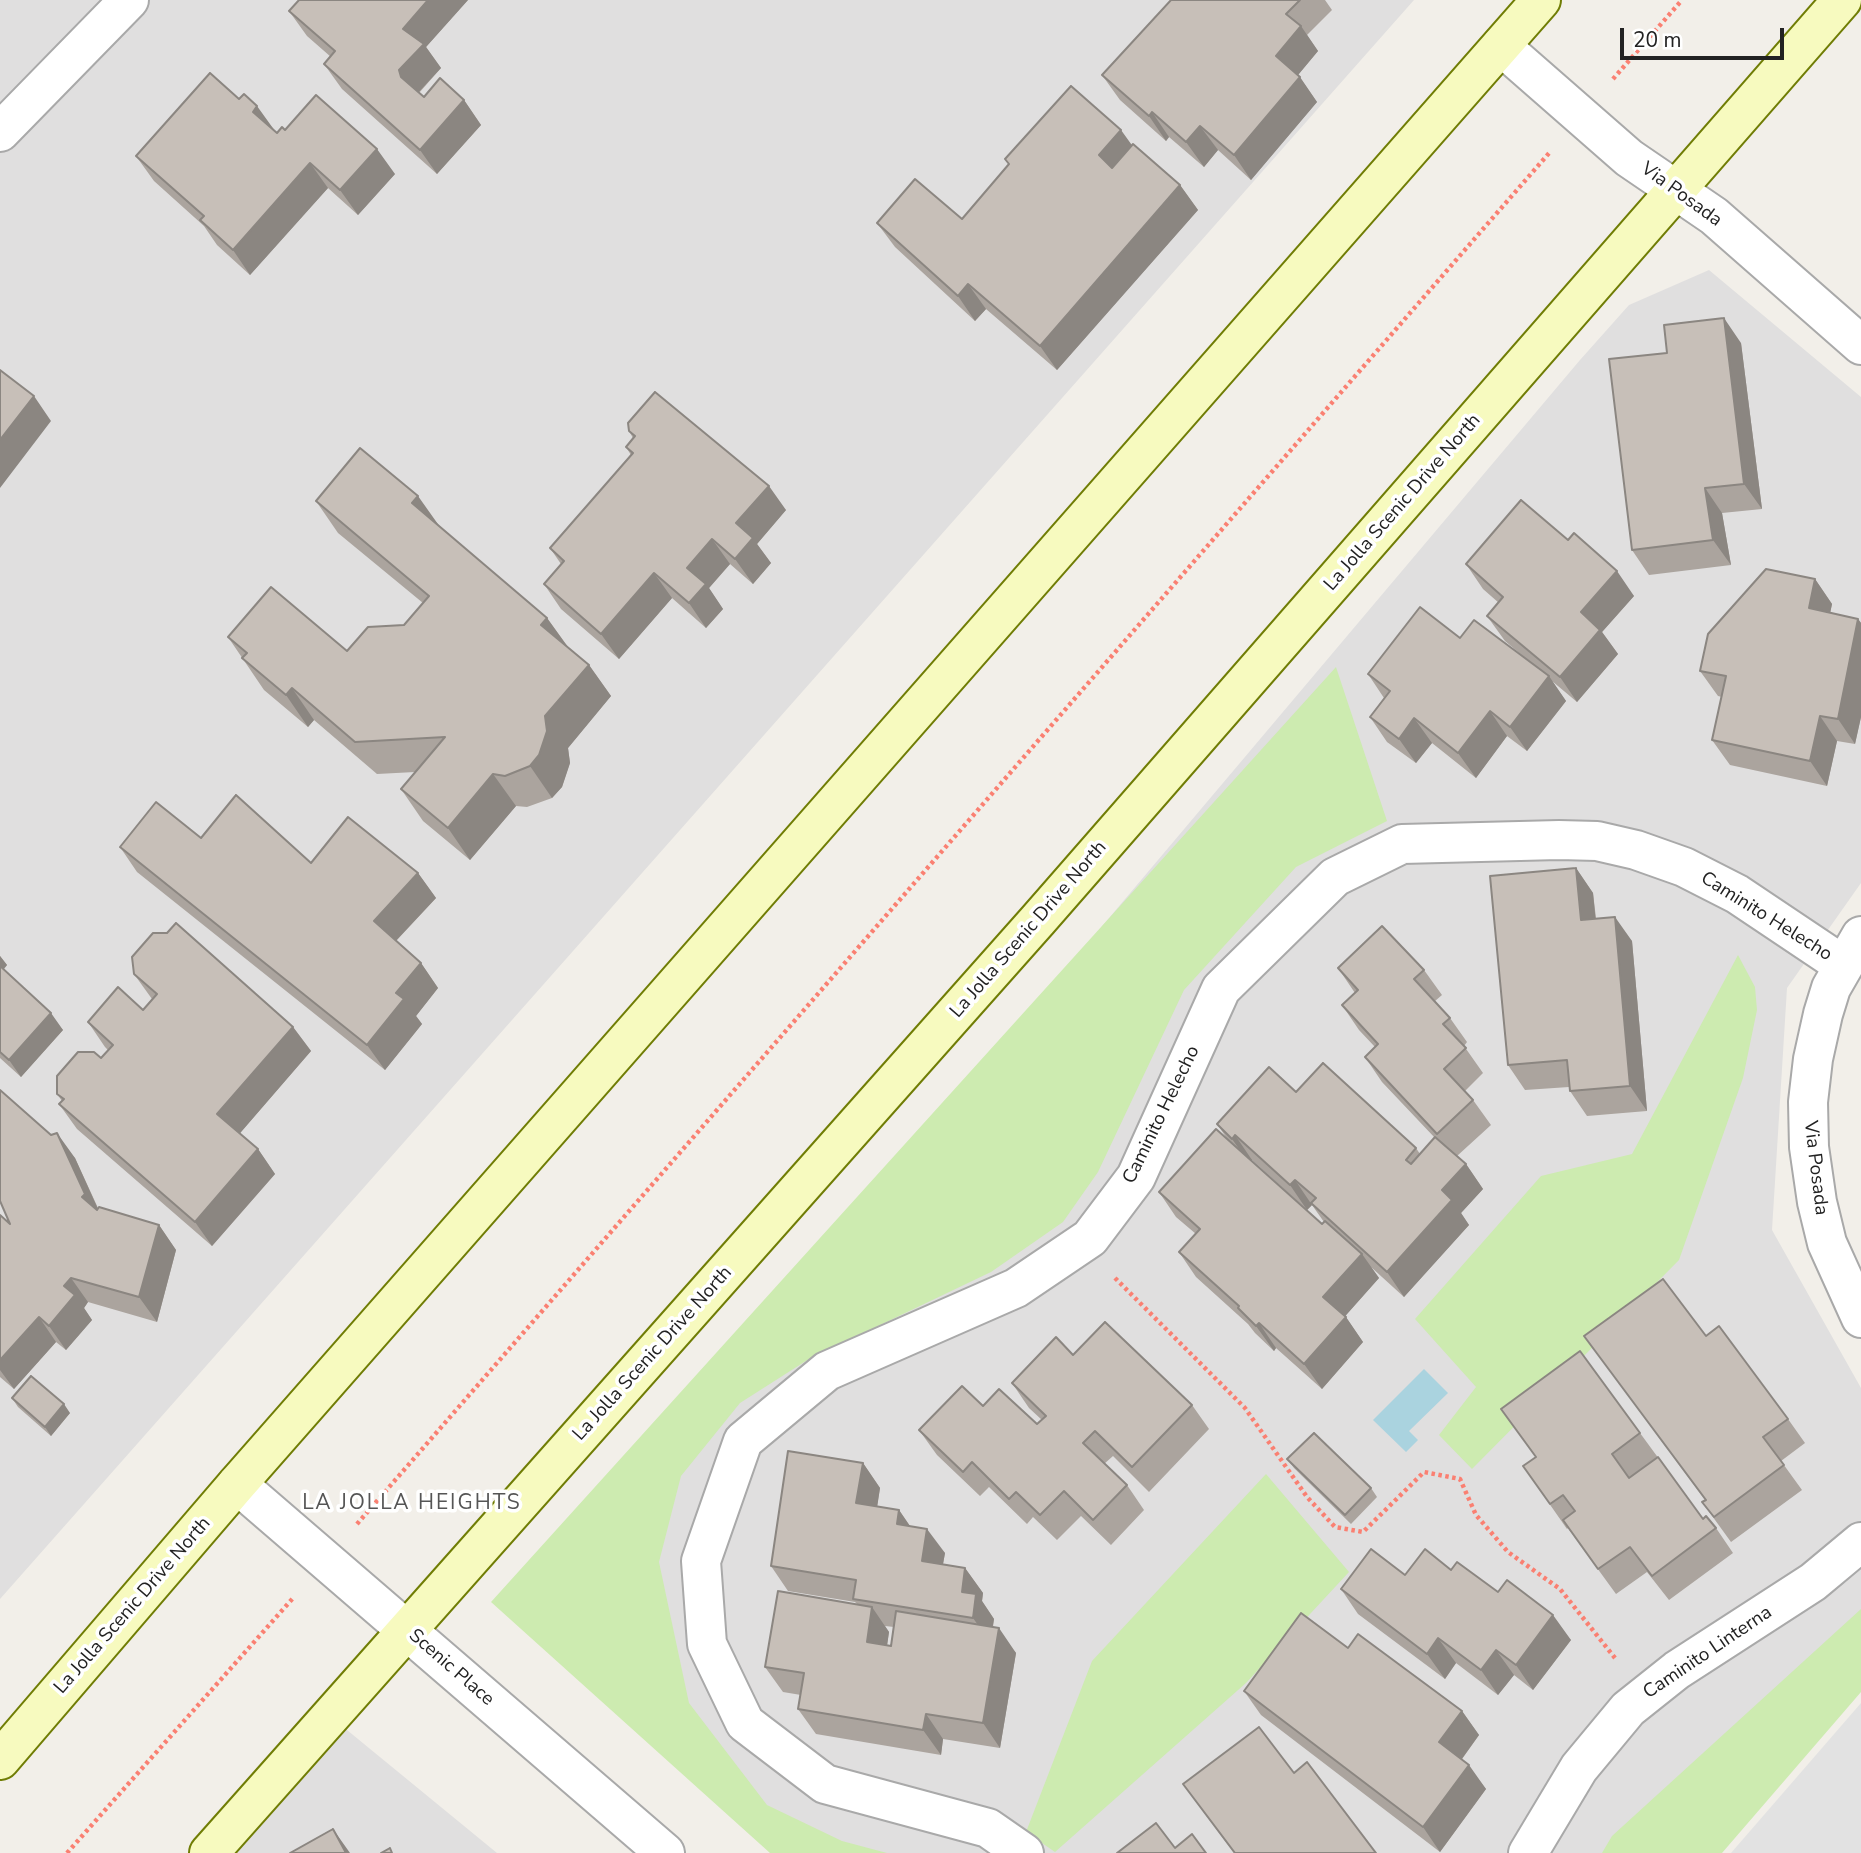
<!DOCTYPE html>
<style>
body{margin:0}
#map{position:relative;width:1861px;height:1853px;overflow:hidden;background:#f2efe9;font-family:"Nunito Sans",sans-serif}
canvas{display:block}
.scale{position:absolute;left:1620px;top:28px;width:164px;height:32px;box-sizing:border-box;border:4px solid #222;border-top:0;padding-left:9px;font-size:21px;line-height:24px;white-space:nowrap;color:#222;-webkit-text-stroke:5px #fff;paint-order:stroke}
</style>
<div id="map">
<canvas width="1861" height="1853"></canvas>
<div class="scale">20 m</div>
</div>
<script>
const context = document.querySelector('canvas').getContext('2d');
context.lineJoin = 'round';
function fillPath(path, color) {
  context.fillStyle = color;
  context.fill(path, 'evenodd');
}
function poly(rows) {
  const path = new Path2D();
  for (const r of rows) {
    path.moveTo(r[0], r[1]);
    for (let i = 2; i < r.length; i += 2) path.lineTo(r[i], r[i + 1]);
  }
  return path;
}
function trace(path, color, width, dash) {
  context.strokeStyle = color;
  context.lineWidth = width;
  context.lineCap = dash ? 'butt' : 'round';
  context.setLineDash(dash || []);
  context.stroke(path);
}
function write(font, color, halo, rows, align = 'center') {
  context.font = font + ' "Nunito Sans",sans-serif';
  context.lineWidth = 7;
  context.setLineDash([]);
  context.textBaseline = 'middle';
  context.strokeStyle = halo;
  context.fillStyle = color;
  for (const [text, x, y, turn = 0] of rows) {
    context.save();
    context.translate(x, y);
    context.rotate((+turn || 0) * Math.PI / 180);
    context.textAlign = isNaN(turn) ? turn : align;
    if (halo) context.strokeText(text, 0, 0);
    context.fillText(text, 0, 0);
    context.restore();
  }
}
fillPath(poly([
 [0,0,1414,0,0,1599],
 [1709,270,1861,397,1861,883,1787,988,1772,1230,1861,1388,1861,1689,1715,1853,796,1853,530,1604,1580,360,1629,305],
 [336,1721,497,1853,214,1853]
]), '#e0dfdf');
fillPath(poly([
 [1336,667,1387,821,1296,867,1184,990,1098,1172,1063,1222,991,1272,809,1359,740,1403,681,1476,659,1562,689,1703,767,1805,842,1841,887,1853,770,1853,491,1602],
 [1738,955,1755,987,1757,1010,1743,1078,1679,1260,1472,1469,1439,1435,1476,1387,1415,1319,1541,1176,1632,1154],
 [1266,1474,1349,1572,1246,1683,1055,1852,1026,1832,1092,1661],
 [1861,1609,1861,1692,1722,1853,1602,1853,1612,1836]
]), '#cdebb0');
fillPath(poly([
 [1861,1703,1861,1853,1731,1853]
]), '#e2e2e2');
fillPath(poly([
 [1424,1369,1448,1393,1409,1431,1418,1440,1406,1452,1373,1420]
]), '#aad3df');
const minor = poly([
 [0,132,129,0],
 [1024,1853,988,1828,825,1784,745,1723,707,1644,701,1561,743,1441,827,1371,1016,1288,1090,1238,1136,1177,1221,989,1335,877,1402,844,1559,840,1597,841,1636,850,1684,867,1737,894,1843,965],
 [1528,1853,1579,1768,1628,1709,1677,1670,1813,1582,1861,1542]
]);
const tertiary = poly([
 [1501,46,1629,158,1714,216,1861,345],
 [1861,936,1831,988,1823,1014,1813,1059,1808,1102,1809,1147,1817,1202,1827,1243,1861,1318],
 [237,1484,665,1853]
]);
const secondary = poly([
 [0,1760,237,1484,1541,0],
 [209,1853,1038,920,1842,0]
]);
trace(minor, '#a9a9a9', 42);
trace(tertiary, '#a9a9a9', 42);
trace(secondary, '#707d05', 42);
trace(poly([
 [1613,79,1682,0],
 [1115,1278,1245,1408,1307,1497,1335,1527,1363,1532,1424,1472,1460,1479,1476,1515,1508,1552,1560,1589,1615,1658],
 [357,1524,1550,152],
 [67,1853,294,1597]
]), '#fa8072', 4.5, [3.5, 3.5]);
trace(minor, '#fff', 38);
trace(tertiary, '#fff', 38);
trace(secondary, '#f7fabf', 38);
fillPath(poly([
 [299,0,468,0,426,47,441,68,419,93,424,97,464,100,481,125,437,174,342,89,324,64,331,57,307,36,289,11],
 [1171,0,1325,0,1332,10,1307,35,1318,51,1298,75,1317,102,1251,180,1218,150,1204,167,1169,137,1166,141,1120,100,1102,75],
 [285,130,395,174,358,215,328,188,250,275,217,245,204,226,154,181,136,156,275,131,277,133],
 [1132,145,1180,185,1198,210,1057,370,986,309,975,321,895,247,877,223,962,219,1009,165,1005,159],
 [1741,343,1762,509,1722,513,1731,565,1649,575,1632,550,1667,353],
 [629,431,786,510,757,544,771,563,753,584,730,564,709,588,723,609,706,628,672,598,619,659,561,609,544,584,561,564,550,548,631,455,626,447,633,438],
 [316,501,438,525,547,618,568,647,589,665,611,696,568,748,570,763,562,787,552,798,527,807,516,806,470,860,423,821,401,789,415,772,377,774,314,720,308,727,264,690,228,637,347,651,404,625,423,603,338,533],
 [1568,540,1634,596,1602,632,1618,654,1577,702,1552,681,1566,701,1527,751,1507,736,1476,778,1432,743,1416,763,1387,742,1370,717,1384,698,1368,674,1460,638,1530,662,1505,641,1487,616,1499,603,1483,589,1466,564],
 [1815,579,1832,604,1830,613,1858,619,1861,623,1861,717,1855,744,1837,741,1827,786,1730,765,1712,740,1722,697,1718,696,1700,671],
 [201,838,311,863,418,873,436,898,396,941,421,963,438,988,416,1016,422,1024,385,1070,137,872,120,847],
 [1576,868,1593,893,1596,918,1632,941,1647,1111,1587,1116,1570,1091,1569,1087,1525,1090,1508,1065],
 [0,956,7,965,4,969,63,1030,21,1077,0,1058],
 [1338,968,1424,970,1442,995,1435,1001,1450,1018,1467,1042,1464,1046,1483,1073,1465,1091,1473,1100,1491,1125,1457,1156,1466,1164,1483,1189,1461,1213,1469,1225,1404,1297,1371,1267,1379,1278,1345,1316,1363,1342,1322,1389,1276,1348,1274,1351,1255,1333,1248,1324,1196,1277,1179,1252,1196,1234,1176,1217,1159,1192,1228,1140,1217,1124,1296,1092,1416,1148,1420,1154,1435,1138,1382,1082,1365,1057,1375,1047,1359,1030,1342,1005,1355,993],
 [1252,1160,1307,1210,1312,1205,1324,1222,1322,1224,1251,1161],
 [134,974,293,1027,311,1051,240,1133,258,1149,275,1174,212,1246,77,1129,59,1104,62,1101,57,1094,101,1058,108,1050,105,1047,88,1022,143,1010,152,999],
 [0,1090,75,1158,98,1208,159,1225,176,1250,157,1322,88,1302,84,1308,92,1320,66,1350,56,1342,14,1389,0,1377,0,1215,10,1224],
 [1584,1336,1706,1336,1788,1419,1805,1443,1781,1461,1802,1490,1731,1542,1702,1502,1705,1500],
 [1073,1355,1192,1405,1209,1429,1149,1492,1113,1456,1104,1464,1127,1485,1144,1510,1111,1545,1081,1516,1057,1540,1033,1517,1027,1524,989,1487,980,1496,937,1455,919,1430,983,1406,1037,1424,1042,1420,1029,1408,1012,1383],
 [12,1398,70,1413,51,1436,18,1407],
 [1640,1433,1703,1519,1716,1528,1733,1553,1669,1600,1647,1572,1616,1594,1568,1528,1567,1529,1523,1466],
 [1287,1459,1371,1488,1377,1497,1351,1524,1294,1468],
 [863,1463,880,1488,877,1506,899,1510,910,1526,945,1553,943,1564,965,1568,983,1593,982,1601,994,1619,993,1627,1016,1653,1000,1748,943,1739,941,1755,816,1734,798,1709,801,1695,783,1692,765,1667,857,1604,855,1602,788,1591,771,1566],
 [885,1626,894,1627,891,1646,887,1645,889,1632],
 [1451,1570,1498,1592,1571,1640,1533,1690,1514,1675,1498,1695,1456,1663,1445,1679,1358,1614,1341,1589,1405,1575],
 [1348,1648,1462,1711,1479,1735,1462,1759,1486,1789,1440,1852,1261,1715,1244,1691],
 [1294,1773,1376,1853,1234,1853,1183,1784]
]), '#aba49e');
fillPath(poly([
 [428,0,468,0,426,47,441,68,416,95,401,77,399,70,403,29],
 [1301,26,1318,51,1293,81,1276,56],
 [1300,77,1317,102,1251,180,1234,155],
 [464,100,481,125,437,174,420,150],
 [257,106,275,131,253,112],
 [1152,112,1169,137,1166,141,1149,116],
 [1200,126,1218,150,1204,167,1186,142],
 [1121,130,1139,155,1117,180,1099,155],
 [377,149,395,174,358,215,340,190],
 [310,163,328,188,250,275,233,250],
 [1180,185,1198,210,1057,370,1040,346],
 [968,284,986,309,975,321,958,296],
 [1724,318,1741,343,1762,509,1744,484],
 [34,396,51,421,0,488,0,440],
 [769,486,786,510,757,544,771,563,753,584,735,559,736,523],
 [1705,488,1722,513,1731,565,1713,540],
 [418,496,440,527,412,503],
 [712,539,730,564,709,588,723,609,706,628,689,603,687,568],
 [1617,571,1634,596,1602,632,1618,654,1577,702,1560,677,1581,612],
 [654,573,672,598,619,659,601,634],
 [1815,579,1832,604,1826,633,1809,608],
 [547,618,570,650,541,625],
 [1858,619,1861,623,1861,717,1855,744,1838,719],
 [589,665,611,696,568,748,570,763,562,787,552,798,530,766,545,716],
 [1549,676,1566,701,1527,751,1510,727],
 [292,688,314,720,308,727,286,695],
 [1490,711,1507,736,1476,778,1458,753],
 [1820,716,1837,741,1827,786,1810,761],
 [1414,718,1432,743,1416,763,1399,739],
 [493,774,516,806,470,860,448,828],
 [1576,868,1593,893,1598,944,1581,920],
 [418,873,436,898,391,946,374,921],
 [1615,917,1632,941,1647,1111,1630,1086],
 [0,956,7,965,1,972,0,971],
 [421,963,438,988,416,1016,422,1024,385,1070,367,1045,396,993],
 [51,1013,63,1030,21,1077,9,1060],
 [293,1027,311,1051,235,1139,217,1114],
 [57,1133,75,1158,102,1218,82,1197],
 [1235,1135,1252,1160,1249,1163,1232,1139],
 [258,1149,275,1174,212,1246,195,1222],
 [1466,1164,1483,1189,1461,1213,1469,1225,1404,1297,1387,1272,1442,1190],
 [1295,1180,1312,1205,1307,1210,1290,1185],
 [159,1225,176,1250,157,1322,139,1297],
 [1362,1254,1379,1278,1340,1322,1323,1297],
 [71,1278,88,1302,84,1308,92,1320,66,1350,49,1326,64,1286],
 [39,1317,56,1342,14,1389,0,1370,0,1360],
 [1346,1317,1363,1342,1322,1389,1304,1364],
 [1259,1323,1276,1348,1274,1351,1256,1326],
 [64,1404,70,1413,51,1436,45,1427],
 [863,1463,880,1488,874,1528,856,1503],
 [899,1510,916,1535,897,1524],
 [927,1529,945,1553,939,1586,922,1561],
 [965,1568,983,1593,982,1601,994,1619,990,1642,973,1618,962,1592],
 [872,1607,889,1632,884,1667,867,1642],
 [1553,1615,1571,1640,1533,1690,1516,1665],
 [999,1628,1016,1653,1000,1748,983,1723],
 [1438,1638,1456,1663,1445,1679,1427,1654],
 [1496,1650,1514,1675,1498,1695,1481,1670],
 [1462,1711,1479,1735,1456,1767,1439,1742],
 [926,1714,943,1739,941,1755,923,1730],
 [1469,1765,1486,1789,1440,1852,1423,1827],
 [333,1829,350,1853,346,1853]
]), '#8b8681');
const building = poly([
 [299,0,428,0,403,29,424,44,399,70,401,77,424,97,440,78,464,100,420,150,324,64,335,51,289,11,299,0],
 [1171,0,1300,0,1286,14,1301,26,1276,56,1300,77,1234,155,1200,126,1186,142,1152,112,1149,116,1102,75,1171,0],
 [210,73,239,99,244,94,257,106,253,112,277,133,282,127,285,130,316,95,377,149,340,190,310,163,233,250,200,220,204,216,136,156,210,73],
 [1071,86,1121,130,1099,155,1112,168,1133,144,1180,185,1040,346,968,284,958,296,877,223,915,179,962,219,1009,164,1005,159,1071,86],
 [1724,318,1744,484,1705,488,1713,540,1632,550,1609,359,1667,353,1664,325,1724,318],
 [0,370,34,396,0,440,0,370],
 [655,392,769,486,736,523,753,538,735,559,712,539,687,568,706,584,689,603,654,573,601,634,544,584,564,561,550,548,633,453,626,447,635,436,629,431,628,423,655,392],
 [360,448,418,496,412,503,547,618,541,625,589,665,545,716,547,731,539,755,530,766,505,776,493,774,448,828,401,789,445,737,355,742,292,688,286,695,242,658,247,653,228,637,271,587,347,651,368,627,404,625,429,596,316,501,360,448],
 [1521,500,1568,540,1574,533,1617,571,1581,612,1600,630,1560,677,1487,616,1503,597,1466,564,1521,500],
 [1766,569,1815,579,1809,608,1858,619,1838,719,1820,716,1810,761,1712,740,1726,676,1700,671,1708,634,1766,569],
 [1420,607,1460,638,1474,620,1549,676,1510,727,1490,711,1458,753,1414,718,1399,739,1370,717,1390,691,1368,674,1420,607],
 [236,795,311,863,348,817,418,873,374,921,421,963,396,993,404,999,367,1045,120,847,156,802,201,838,236,795],
 [1576,868,1581,920,1615,917,1630,1086,1570,1091,1567,1060,1508,1065,1490,876,1576,868],
 [176,923,293,1027,217,1114,258,1149,195,1222,59,1104,64,1099,57,1094,57,1076,78,1052,94,1052,101,1058,113,1045,88,1022,118,987,143,1010,157,994,134,974,132,957,153,933,167,933,176,923],
 [1382,926,1424,970,1414,979,1450,1018,1443,1024,1466,1048,1444,1069,1473,1100,1437,1134,1365,1057,1378,1044,1342,1005,1358,990,1338,968,1382,926],
 [0,966,51,1013,9,1060,0,1052,0,966],
 [1323,1063,1416,1148,1406,1160,1411,1164,1435,1137,1466,1164,1442,1190,1452,1200,1387,1272,1311,1203,1316,1198,1295,1180,1290,1185,1235,1135,1232,1139,1217,1124,1269,1067,1296,1092,1323,1063],
 [0,1090,51,1135,57,1133,85,1194,82,1197,97,1210,99,1207,159,1225,139,1297,71,1278,64,1286,75,1295,49,1326,39,1317,0,1360,0,1215,10,1224,0,1201,0,1090],
 [1216,1129,1322,1224,1325,1221,1362,1254,1323,1297,1346,1317,1304,1364,1259,1323,1256,1326,1238,1308,1239,1306,1179,1252,1200,1229,1159,1192,1216,1129],
 [1663,1279,1706,1336,1719,1326,1788,1419,1763,1437,1784,1465,1714,1517,1702,1502,1706,1500,1584,1336,1663,1279],
 [1105,1322,1192,1405,1132,1467,1095,1431,1083,1443,1127,1485,1093,1520,1064,1491,1040,1515,1016,1492,1009,1499,972,1462,963,1472,919,1430,962,1386,983,1406,999,1389,1037,1424,1046,1416,1012,1383,1056,1337,1073,1355,1105,1322],
 [1580,1351,1640,1433,1612,1454,1629,1478,1658,1457,1703,1519,1706,1516,1716,1528,1652,1576,1630,1547,1598,1569,1563,1520,1575,1511,1563,1495,1550,1504,1523,1466,1536,1457,1501,1409,1580,1351],
 [31,1376,64,1404,45,1427,12,1398,31,1376],
 [1314,1433,1371,1488,1345,1515,1287,1459,1314,1433],
 [788,1451,863,1463,856,1503,899,1510,897,1524,927,1529,922,1561,965,1568,962,1592,976,1594,973,1618,853,1599,856,1580,771,1566,788,1451],
 [1371,1549,1405,1575,1425,1549,1451,1570,1457,1562,1498,1592,1507,1580,1553,1615,1516,1665,1496,1650,1481,1670,1438,1638,1427,1654,1341,1589,1371,1549],
 [778,1591,872,1607,867,1642,891,1646,896,1611,999,1628,983,1723,926,1714,923,1730,798,1709,804,1673,765,1667,778,1591],
 [1301,1613,1348,1648,1358,1634,1462,1711,1439,1742,1469,1765,1423,1827,1244,1691,1301,1613],
 [1259,1727,1294,1773,1307,1762,1376,1853,1235,1853,1183,1784,1259,1727],
 [1156,1823,1175,1848,1192,1834,1206,1853,1117,1853,1156,1823],
 [333,1829,346,1853,290,1853,333,1829],
 [390,1848,392,1853,381,1853,390,1848]
]);
fillPath(building, '#c7bfb8');
trace(building, '#8b8681', 2);
write('19px', '#222', '#fff', [
 ["Via Posada",1681,195,36],
 ["La Jolla Scenic Drive North",1403,503,-49],
 ["Caminito Helecho",1766,917,32],
 ["La Jolla Scenic Drive North",1029,930,-49],
 ["Caminito Helecho",1162,1115,-64],
 ["Via Posada",1815,1168,83],
 ["La Jolla Scenic Drive North",653,1354,-48],
 ["La Jolla Scenic Drive North",133,1606,-49],
 ["Caminito Linterna",1708,1653,-34],
 ["Scenic Place",451,1668,41]
]);
context.letterSpacing = '2px';
write('21px', '#555', '#fff', [
 ["LA JOLLA HEIGHTS",412,1504]
]);
context.letterSpacing = '0px';
</script>
